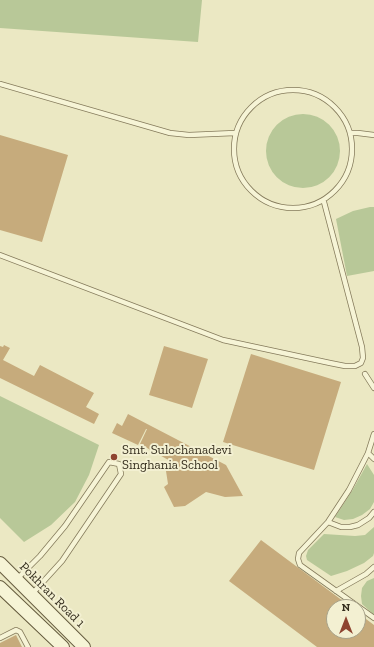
<!DOCTYPE html>
<style>
body{margin:0}
#map{position:relative;width:374px;height:647px;overflow:hidden;background:#ebe8c3;font-family:"Zilla Slab",serif}
canvas{display:block}
.north{position:absolute;left:326px;top:599px;width:40px;height:40px;box-sizing:border-box;background:#f3f0d2;border:1px solid #a7a28a;border-radius:50%;rotate:0deg;font-size:11px;font-weight:700;line-height:16px;text-align:center;color:#352e1e}
.north::after{content:'';display:block;margin:auto;width:14px;height:18px;background:#8e4430;clip-path:polygon(50% 0,100% 100%,50% 72%,0 100%)}
</style>
<div id="map">
<canvas width="374" height="647"></canvas>
<div class="north">N</div>
</div>
<script>
const context = document.querySelector('canvas').getContext('2d');
context.lineJoin = 'round';
function fillPath(path, color) {
  context.fillStyle = color;
  context.fill(path, 'evenodd');
}
function poly(rows) {
  const path = new Path2D();
  for (const r of rows) {
    if (r.length === 3) {
      path.moveTo(r[0] + r[2], r[1]);
      path.arc(r[0], r[1], r[2], 0, 2 * Math.PI);
      continue;
    }
    path.moveTo(r[0], r[1]);
    for (let i = 2; i < r.length; i += 2) path.lineTo(r[i], r[i + 1]);
  }
  return path;
}
function trace(path, color, width, dash) {
  context.strokeStyle = color;
  context.lineWidth = width;
  context.lineCap = dash ? 'butt' : 'round';
  context.setLineDash(dash || []);
  context.stroke(path);
}
function write(font, color, halo, rows, align = 'center') {
  context.font = font + ' "Zilla Slab",serif';
  context.lineWidth = 4;
  context.setLineDash([]);
  context.textBaseline = 'middle';
  context.strokeStyle = halo;
  context.fillStyle = color;
  for (const [text, x, y, turn = 0] of rows) {
    context.save();
    context.translate(x, y);
    context.rotate((+turn || 0) * Math.PI / 180);
    context.textAlign = isNaN(turn) ? turn : align;
    if (halo) context.strokeText(text, 0, 0);
    context.fillText(text, 0, 0);
    context.restore();
  }
}
fillPath(poly([
 [0,0,202,0,198,42,0,28],
 [303,151,37],
 [370,207,374,207,374,271,347,276,336,219,353,211],
 [0,396,99,445,89,475,75,502,51,525,24,542,0,518],
 [367,464,374,475,374,502,370,509,362,515,353,519,344,520,335,517,352,491],
 [374,527,374,553,373,556,364,563,347,571,331,576,307,560,306,556,308,550,324,534,355,536,365,535],
 [374,578,374,615,362,604,361,596,362,588,367,581]
]), '#b8c898');
fillPath(poly([
 [0,135,68,155,42,242,0,230],
 [4,345,10,348,3,360,34,376,40,365,94,393,86,407,99,414,94,424,0,378,0,346,3,347],
 [164,346,208,359,192,408,149,395],
 [251,354,341,382,314,470,223,442],
 [128,414,226,465,243,496,225,497,206,492,185,506,174,507,164,487,168,484,166,471,179,466,140,444,147,429,146,429,138,445,112,433,117,423,122,426],
 [261,540,351,607,334,607,334,631,358,631,358,613,374,625,374,647,317,647,229,581],
 [16,635,22,647,0,647,0,643]
]), '#c6ab7c');
const lane = poly([
 [0,84,170,133,189,135,235,133],
 [293,149,59],
 [351,133,358,133,374,135],
 [0,255,223,340,330,363,345,366,355,366,361,363,363,358,362,347,324,202],
 [365,374,374,388],
 [374,434,368,453,349,490,328,522,299,553,298,559,300,565,374,618],
 [368,453,374,459],
 [328,522,341,527,350,527,358,525,369,518,374,512],
 [17,579,40,556,65,526,109,462,119,464,121,474,62,561,32,594],
 [336,591,366,574,374,567],
 [0,638,16,630,20,632,28,647]
]);
const secondary = poly([
 [0,563,84,647],
 [0,587,63,647]
]);
trace(lane, '#847a5b', 6);
trace(secondary, '#655b3e', 14);
trace(lane, '#f6f4d6', 4.5);
trace(secondary, '#f6f4d6', 12);
for (const [x, y, r, color] of [
 [114,457,4,"#8e4430"]
]) {
  const dot = new Path2D();
  dot.arc(x, y, r, 0, 2 * Math.PI);
  context.fillStyle = color;
  context.fill(dot);
  trace(dot, '#f3f0d2', 1.5);
}
write('13px', '#352e1e', '#f3f0d2', [
 ["Smt. Sulochanadevi",122,450],
 ["Singhania School",122,465]
], 'left');
write('13px', '#352e1e', '#f3f0d2', [
 ["Pokhran Road 1",52,595,45]
]);
</script>
